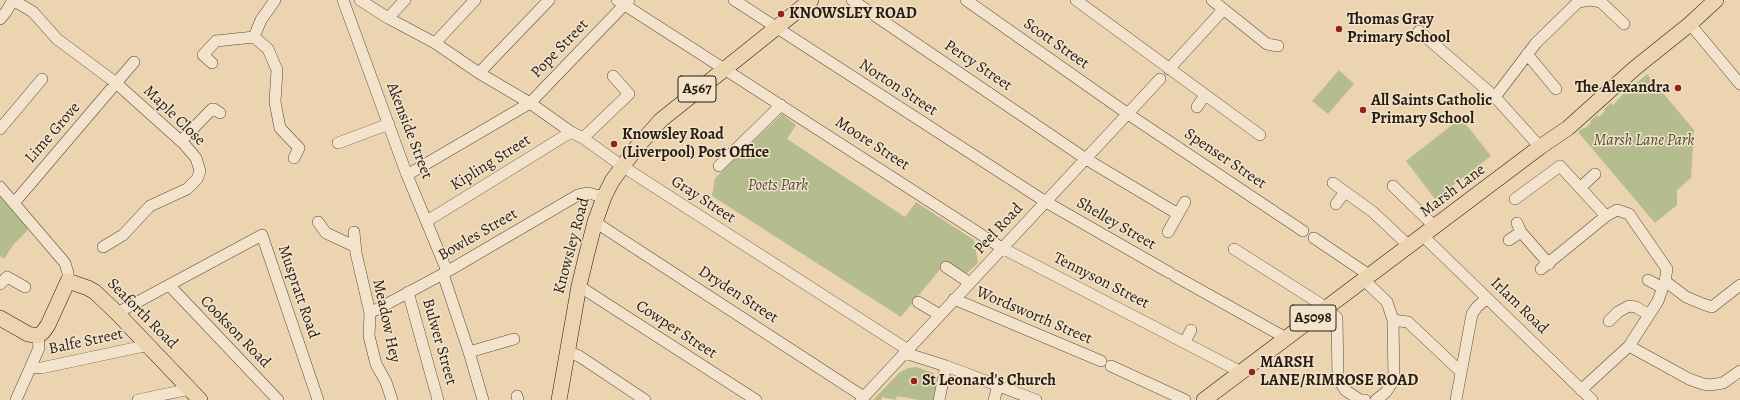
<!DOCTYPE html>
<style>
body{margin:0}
canvas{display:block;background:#edd4b0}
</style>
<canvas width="1740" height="400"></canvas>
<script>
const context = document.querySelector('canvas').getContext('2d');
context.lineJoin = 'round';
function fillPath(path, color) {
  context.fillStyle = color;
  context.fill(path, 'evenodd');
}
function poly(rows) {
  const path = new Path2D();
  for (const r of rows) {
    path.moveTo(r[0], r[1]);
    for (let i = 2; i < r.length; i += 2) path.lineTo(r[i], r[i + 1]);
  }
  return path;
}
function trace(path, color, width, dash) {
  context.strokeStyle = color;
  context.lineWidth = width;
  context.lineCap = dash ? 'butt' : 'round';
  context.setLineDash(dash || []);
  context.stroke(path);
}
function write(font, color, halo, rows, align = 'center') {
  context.font = font + ' Alegreya,serif';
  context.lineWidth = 3;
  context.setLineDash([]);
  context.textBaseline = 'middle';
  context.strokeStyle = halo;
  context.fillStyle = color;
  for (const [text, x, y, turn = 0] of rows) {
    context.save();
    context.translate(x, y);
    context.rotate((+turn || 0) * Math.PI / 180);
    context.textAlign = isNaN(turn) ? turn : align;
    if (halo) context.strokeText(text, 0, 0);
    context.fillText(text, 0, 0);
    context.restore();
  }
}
fillPath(poly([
 [1339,70,1354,84,1328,114,1312,101],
 [1647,74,1694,130,1691,178,1677,190,1677,205,1655,223,1578,132,1583,128,1584,129,1591,123,1590,121,1597,115,1599,117,1605,111,1604,109,1611,103,1613,105,1625,92,1627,94,1636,87,1634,85],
 [782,114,796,125,787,139,905,217,916,202,974,240,978,263,966,274,946,262,901,317,712,196,715,178],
 [1461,118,1491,156,1435,199,1406,161],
 [0,193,30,228,14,244,4,259,0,256],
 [916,367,934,373,936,384,933,400,919,400,897,396,896,400,882,397,881,400,873,400,899,373,908,368]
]), '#b5bd8e');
const minor = poly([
 [13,0,33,12,57,39,116,83,184,144,196,158,200,171,197,179,187,189,150,206,123,235,103,247],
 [343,0,407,175,447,271],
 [360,0,388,18,435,43,479,73,530,103,571,132,583,138,622,166,908,350],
 [617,0,1002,248,1241,372],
 [734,0,1046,202,1170,273],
 [852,0,1086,159,1178,214],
 [966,0,1128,114,1303,231],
 [1076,0,1260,135],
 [1212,0,1267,44,1278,46],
 [388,18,405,0],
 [0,19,6,12,13,0],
 [1690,24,1740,84],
 [1419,31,1495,97,1540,147],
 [254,37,261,20,275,0],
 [435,43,475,0],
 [1527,54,1556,89],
 [212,63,203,55,216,41,254,37,268,49,277,70,275,102,280,128,299,148,294,158],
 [1169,69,1223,10],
 [479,73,549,0],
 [1495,97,1536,43,1578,2,1591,0,1601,2,1624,24],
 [1197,107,1205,95],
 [0,129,42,79],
 [583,138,629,94,613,76],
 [181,141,212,109,214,109,220,113],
 [338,143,389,124],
 [719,166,781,105],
 [407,175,530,103,629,0],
 [1333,183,1373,212,1409,246],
 [1393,186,1435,227],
 [0,187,65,263,68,273,68,281],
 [1581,187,1595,174],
 [1515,199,1560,166,1606,216],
 [14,203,134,62],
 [1336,204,1345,192],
 [427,221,571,132],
 [318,222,326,233,354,246],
 [595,222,864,397],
 [1517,223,1521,232,1549,264],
 [354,232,356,253,370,313,369,336,376,364,386,382,392,400],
 [1168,232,1185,202],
 [1423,236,1592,400],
 [1314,238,1369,275],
 [1509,240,1521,232],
 [1234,249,1327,308,1337,318,1338,378,1345,390,1360,400,1365,400],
 [946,267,970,283],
 [1541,269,1606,216,1617,210,1629,214,1667,269,1665,281,1686,297,1703,304,1712,307,1740,285],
 [443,274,469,352,483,400],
 [1175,276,1286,338],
 [1363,279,1387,302,1393,320,1394,380,1386,392,1376,400],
 [1648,280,1661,287],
 [0,284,7,277,25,287],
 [169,285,278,400],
 [579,286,756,400],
 [408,292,438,400],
 [954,299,1101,361],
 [918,302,940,315],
 [117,313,262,235,318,400],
 [370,313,443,274,578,195,588,193,604,197],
 [1393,320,1408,322,1461,372],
 [1609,321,1618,312,1629,306,1636,307,1649,315],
 [1185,342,1191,330],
 [1629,346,1689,379,1703,384,1710,385,1723,383,1740,371],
 [469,352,514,339],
 [568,352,579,356,645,400],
 [905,353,946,366,1036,400],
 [1111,366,1185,400],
 [31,367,41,368,149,345],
 [1581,390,1629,346,1658,301,1665,281],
 [517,396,518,400],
 [16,400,39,348,38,336],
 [138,400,190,389],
 [861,400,1160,79],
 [939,400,946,366],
 [994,400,998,386],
 [1456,400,1472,314,1477,307,1487,298]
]);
const major = poly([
 [0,318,28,334,38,336,43,332,48,325,68,281,88,288,95,292,117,313,200,400],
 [559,400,579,286,586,257,595,222,604,197,612,181,636,148,661,120,811,0],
 [1204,400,1540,147,1568,128,1635,68,1690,24,1716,0]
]);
trace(minor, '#584b3a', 12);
trace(major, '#271d12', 16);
trace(minor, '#f3e3cc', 11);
trace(major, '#edd4b0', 15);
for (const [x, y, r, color] of [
 [781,14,4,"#8f2418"],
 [1339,29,4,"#8f2418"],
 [1678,88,4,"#8f2418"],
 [1363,110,4,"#8f2418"],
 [614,144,4,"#8f2418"],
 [1252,372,4,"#8f2418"],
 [914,381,4,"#8f2418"]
]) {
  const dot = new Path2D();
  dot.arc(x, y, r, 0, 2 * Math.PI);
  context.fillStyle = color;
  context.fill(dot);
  trace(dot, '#f3e3cc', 1.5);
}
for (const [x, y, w] of [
 [697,89,38],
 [1313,318,46]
]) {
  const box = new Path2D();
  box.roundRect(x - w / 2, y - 13, w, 26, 3);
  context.fillStyle = '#f3e3cc';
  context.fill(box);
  trace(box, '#271d12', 1);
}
write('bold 15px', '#271d12', null, [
 ["A567",697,89],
 ["A5098",1313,318]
]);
write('bold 16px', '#271d12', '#f3e3cc', [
 ["KNOWSLEY ROAD",789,14],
 ["Thomas Gray",1347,20],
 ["Primary School",1347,38],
 ["The Alexandra",1670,88,"right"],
 ["All Saints Catholic",1371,101],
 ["Primary School",1371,119],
 ["Knowsley Road",622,135],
 ["(Liverpool) Post Office",622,153],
 ["MARSH",1260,363],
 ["LANE/RIMROSE ROAD",1260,381],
 ["St Leonard's Church",922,381]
], 'left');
write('16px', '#271d12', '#f3e3cc', [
 ["Scott Street",1056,44,35],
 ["Pope Street",560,49,-46],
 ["Percy Street",978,66,34],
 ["Norton Street",898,88,33],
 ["Maple Close",174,116,44],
 ["Akenside Street",409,131,69],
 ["Lime Grove",53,133,-49],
 ["Moore Street",872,144,33],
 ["Spenser Street",1225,159,34],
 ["Kipling Street",491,163,-32],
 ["Marsh Lane",1453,191,-37],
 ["Gray Street",703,200,33],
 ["Shelley Street",1116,224,30],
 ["Peel Road",999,229,-47],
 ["Bowles Street",478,235,-30],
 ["Knowsley Road",572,246,-75],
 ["Tennyson Street",1101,281,27],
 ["Muspratt Road",298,292,71],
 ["Dryden Street",738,295,33],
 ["Irlam Road",1519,306,44],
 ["Seaforth Road",142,314,45],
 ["Wordsworth Street",1034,316,23],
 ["Meadow Hey",386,321,78],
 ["Cowper Street",676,330,33],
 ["Cookson Road",235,332,46],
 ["Balfe Street",86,342,-12],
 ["Bulwer Street",439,342,74]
]);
write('italic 16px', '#524d37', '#f3e3cc', [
 ["Marsh Lane Park",1644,141],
 ["Poets Park",778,186]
]);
</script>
